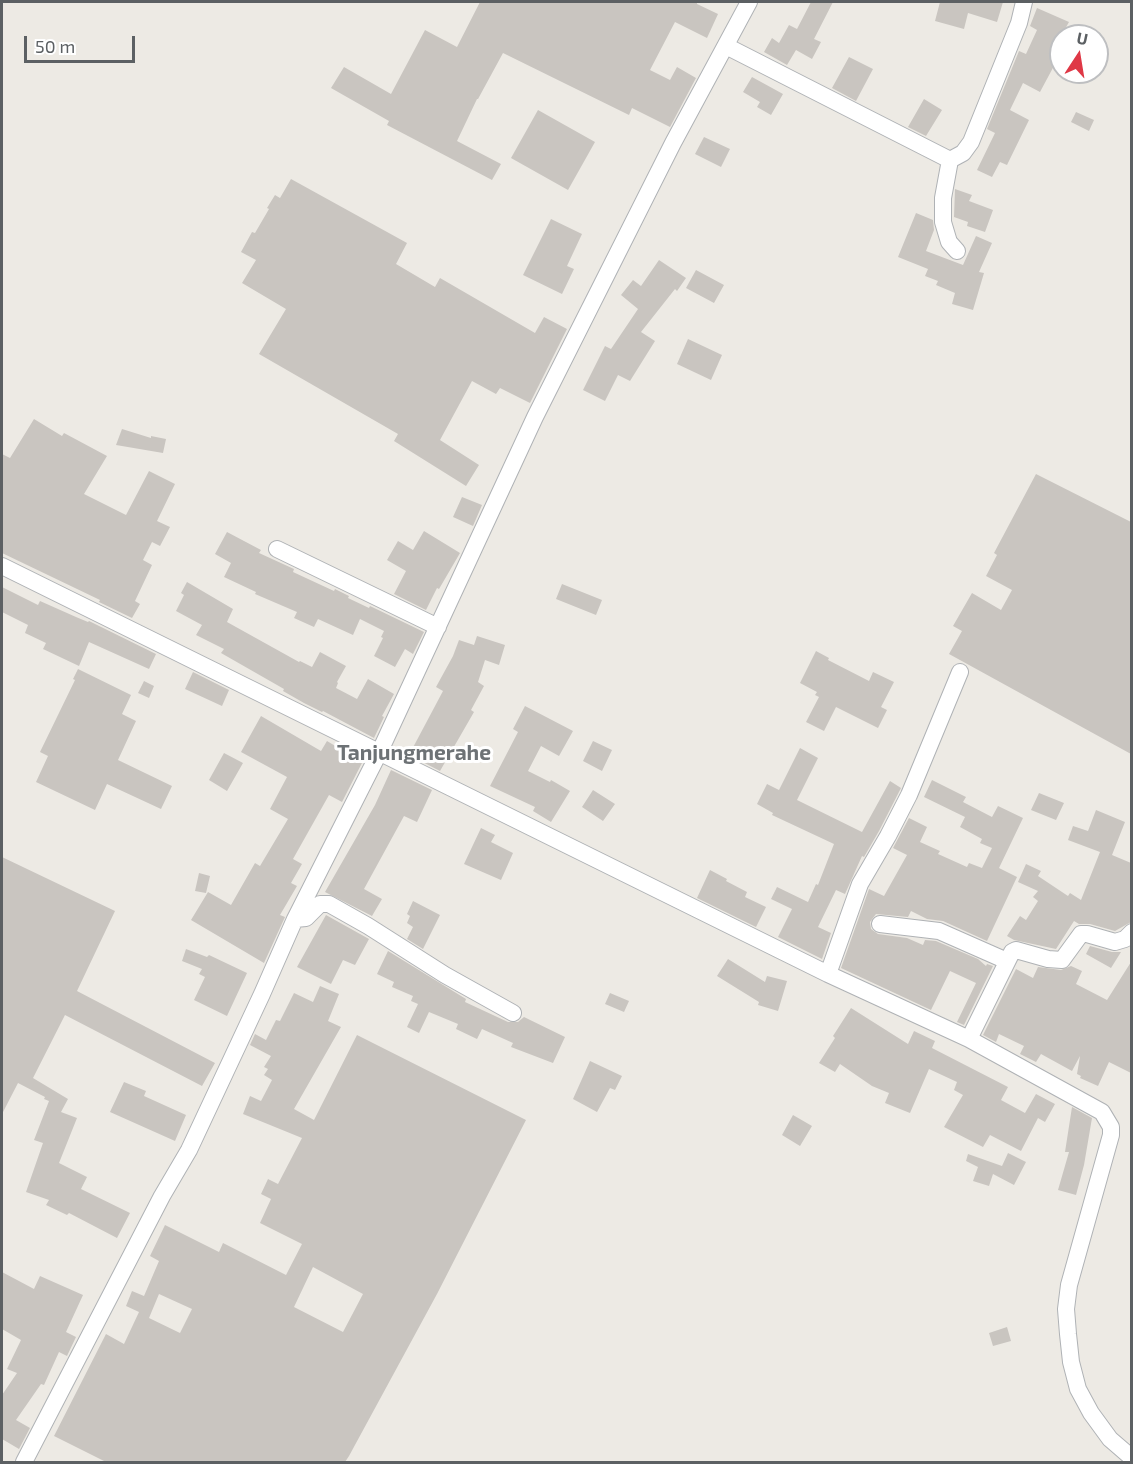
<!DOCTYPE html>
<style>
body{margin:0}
#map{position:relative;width:1133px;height:1464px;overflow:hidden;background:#edeae4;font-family:"Exo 2",sans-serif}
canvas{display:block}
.frame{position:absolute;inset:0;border:3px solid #5c6063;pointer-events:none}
.north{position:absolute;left:1049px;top:24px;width:60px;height:60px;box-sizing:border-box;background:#fff;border:2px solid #bebfc1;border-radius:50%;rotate:12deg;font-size:16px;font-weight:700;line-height:24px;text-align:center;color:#5c6063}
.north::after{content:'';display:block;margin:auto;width:21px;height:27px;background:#df3846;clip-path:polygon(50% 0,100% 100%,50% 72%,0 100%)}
.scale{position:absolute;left:24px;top:36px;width:111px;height:27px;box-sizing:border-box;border:3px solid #5c6063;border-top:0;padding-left:8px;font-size:18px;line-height:21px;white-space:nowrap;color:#5c6063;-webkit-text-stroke:4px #fff;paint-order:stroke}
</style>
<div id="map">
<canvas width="1133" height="1464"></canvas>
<div class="frame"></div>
<div class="north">U</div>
<div class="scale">50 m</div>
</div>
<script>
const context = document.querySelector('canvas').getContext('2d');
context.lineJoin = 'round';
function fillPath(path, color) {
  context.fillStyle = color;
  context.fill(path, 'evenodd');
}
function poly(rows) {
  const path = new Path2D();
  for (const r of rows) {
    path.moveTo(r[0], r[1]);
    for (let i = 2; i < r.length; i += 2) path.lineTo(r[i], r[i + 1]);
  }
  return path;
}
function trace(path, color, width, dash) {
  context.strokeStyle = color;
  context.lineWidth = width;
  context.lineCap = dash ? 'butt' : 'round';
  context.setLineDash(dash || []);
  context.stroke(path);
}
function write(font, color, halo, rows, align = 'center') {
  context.font = font + ' "Exo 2",sans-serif';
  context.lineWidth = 6;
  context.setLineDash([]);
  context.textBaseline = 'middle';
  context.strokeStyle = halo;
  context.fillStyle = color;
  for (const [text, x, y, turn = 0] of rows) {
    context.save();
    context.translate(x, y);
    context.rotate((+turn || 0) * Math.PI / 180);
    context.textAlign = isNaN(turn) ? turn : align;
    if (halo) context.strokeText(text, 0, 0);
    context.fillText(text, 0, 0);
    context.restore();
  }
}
fillPath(poly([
 [480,2,697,2,697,4,718,14,707,38,675,22,650,70,670,80,677,67,696,78,670,127,632,108,629,115,503,53,478,99,477,99,457,141,501,164,492,180,387,125,389,121,331,88,344,67,391,94,425,30,457,47],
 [811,2,833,2,814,39,821,42,812,59,796,50,787,65,764,52,772,38,779,43,789,25,797,29],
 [940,2,1003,2,997,22,968,13,964,29,935,21],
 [1037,8,1069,22,1061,36,1061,67,1055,64,1040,92,1023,83,1010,110,1029,120,1007,165,1000,162,992,177,977,170,995,133,987,129,1019,51,1026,54,1037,30,1030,26],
 [849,57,873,69,856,101,832,88],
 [752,77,783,94,771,115,757,107,760,102,743,92],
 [924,99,942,110,926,136,908,127],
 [538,110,595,142,568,190,511,158],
 [1076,112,1094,120,1089,131,1071,122],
 [704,137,730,149,721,167,695,154],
 [291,179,407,243,396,264,435,287,440,278,535,333,544,317,567,329,530,403,500,388,496,394,472,381,440,440,479,465,466,486,394,441,398,434,259,354,286,309,242,283,256,260,241,252,252,232,255,233,269,209,267,208,275,195,280,198],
 [955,189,972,195,969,201,993,210,985,232,967,226,968,222,954,217],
 [916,213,933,220,934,230,926,251,963,265,976,236,992,243,979,272,984,273,973,310,952,304,955,293,936,285,938,281,925,276,928,269,898,257],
 [551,219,582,234,567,266,574,269,562,294,523,275],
 [659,260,686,278,677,291,675,289,641,332,655,341,630,381,618,375,605,401,583,390,605,346,611,349,638,309,621,295,633,280,641,286],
 [696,270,724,285,714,303,686,288],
 [688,339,722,355,711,380,677,364],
 [34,419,62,436,64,433,107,456,84,494,126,515,149,471,175,484,157,521,170,527,160,546,152,542,143,560,152,565,135,601,140,604,132,618,99,602,100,600,2,553,2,454,10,458],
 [122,429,151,438,151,436,166,439,163,453,116,445],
 [1036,474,1131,522,1131,754,949,654,962,631,953,626,972,593,1001,610,1012,590,986,576,997,555,994,553],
 [462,497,482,505,473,526,453,517],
 [424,531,460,553,439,589,437,588,426,610,394,594,406,571,387,560,398,541,413,550],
 [227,532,261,550,259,553,294,569,293,572,334,591,335,589,349,596,348,598,369,608,370,606,424,632,413,654,405,649,395,667,374,656,383,638,381,637,384,631,360,619,353,635,318,619,314,627,294,618,297,612,255,594,256,592,224,577,231,563,215,554],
 [187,582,233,609,227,622,299,662,300,661,312,667,320,652,346,666,337,682,338,683,336,688,357,699,368,679,394,694,382,716,384,717,374,738,323,711,322,712,304,703,283,691,284,689,221,653,224,649,196,635,202,625,176,611,184,595,181,593],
 [562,584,602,600,596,615,556,599],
 [2,587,38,605,40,601,76,617,88,622,89,621,156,654,149,669,89,642,79,666,43,649,46,643,25,633,28,625,2,612],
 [477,636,505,645,499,665,485,660,478,682,484,686,471,710,474,712,440,771,409,755,443,691,436,687,453,656,459,640,474,645],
 [816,651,829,658,828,660,869,681,873,672,894,682,881,707,887,710,878,728,836,707,824,731,806,722,819,697,815,695,817,692,800,683],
 [78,669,131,695,122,714,136,721,118,760,172,786,161,809,107,784,95,810,36,782,48,756,40,752,75,680,73,679],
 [193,672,229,690,222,706,185,689],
 [144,681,154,686,149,698,138,693],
 [525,706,573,731,559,756,541,746,528,771,550,782,551,780,570,791,551,822,533,811,535,807,490,786,518,732,513,729],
 [261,716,321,751,327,741,337,747,339,744,365,757,342,802,329,795,293,859,302,864,291,883,297,886,280,915,285,917,264,963,191,920,208,892,231,905,255,863,260,866,288,819,270,809,287,777,241,752],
 [593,741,612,750,602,771,583,761],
 [800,748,818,758,797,800,862,832,890,781,901,788,879,831,864,857,862,856,845,894,836,890,818,927,831,933,822,959,778,937,792,909,771,899,777,887,808,902,816,884,818,885,834,844,772,815,773,813,757,804,767,784,779,790],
 [224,753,243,763,227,791,209,780],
 [391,770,432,790,417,822,404,816,364,889,382,899,372,916,325,892,375,805],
 [932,780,966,797,963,802,992,817,998,806,1023,818,999,868,1017,877,987,941,943,921,927,919,911,911,908,917,876,914,870,922,871,929,878,934,907,938,923,945,925,940,936,941,978,959,986,966,987,964,993,966,964,1025,957,1022,976,983,950,971,931,1010,841,968,869,889,884,896,907,855,893,848,909,818,927,827,920,842,940,851,938,854,967,867,969,863,982,868,992,848,980,843,982,839,960,827,965,817,924,797],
 [593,790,615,804,603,821,582,807],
 [1039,793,1064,803,1056,820,1031,810],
 [1096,810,1125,822,1112,855,1131,863,1131,922,1115,931,1090,924,1079,924,1074,921,1056,949,1014,940,1007,936,1020,916,1026,920,1038,901,1033,897,1038,891,1018,882,1026,864,1041,871,1038,876,1068,896,1070,893,1081,900,1100,852,1068,840,1073,826,1088,831],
 [481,828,495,835,491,842,513,853,501,880,464,864],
 [2,857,115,911,77,991,215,1063,202,1086,65,1015,33,1078,68,1099,61,1112,77,1118,59,1163,87,1177,81,1189,130,1213,117,1238,69,1213,67,1215,46,1205,49,1200,26,1192,43,1143,34,1140,49,1101,44,1099,45,1097,18,1083,2,1114],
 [710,870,727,879,726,881,747,892,745,897,766,907,756,927,697,898],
 [199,873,210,876,206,893,195,891],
 [413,901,440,915,423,949,407,939,413,927,407,923,410,916,407,914],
 [326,915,369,939,355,965,343,960,331,984,297,967],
 [1090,946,1112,952,1121,952,1111,968,1086,954],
 [186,949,207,957,209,955,247,973,227,1016,194,1000,205,977,199,974,202,969,182,961],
 [388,951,466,999,465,1002,508,1022,518,1022,524,1017,565,1037,553,1063,511,1047,513,1043,482,1029,477,1039,456,1029,458,1024,429,1012,419,1033,407,1027,418,1004,411,1001,413,996,392,987,394,982,377,974],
 [728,959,765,982,767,976,787,981,778,1011,758,1005,759,1002,717,976],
 [1131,962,1131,1073,1109,1062,1098,1086,1080,1078,1081,1076,1077,1074,1080,1056,1072,1071,1041,1054,1036,1062,1020,1054,1024,1046,999,1034,996,1042,983,1035,1016,969,1033,978,1038,967,1061,970,1071,966,1082,971,1076,984,1107,1000],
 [320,986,339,994,328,1021,341,1027,294,1109,314,1120,357,1035,526,1120,437,1294,349,1456,345,1462,106,1462,54,1436,106,1334,124,1344,139,1312,126,1306,132,1291,144,1296,159,1261,150,1256,165,1225,219,1252,223,1243,286,1275,302,1244,260,1223,271,1199,261,1194,268,1179,278,1184,302,1138,243,1114,250,1096,261,1101,272,1080,264,1075,268,1069,264,1067,271,1056,250,1045,255,1034,266,1040,276,1020,280,1021,294,993,313,1002],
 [313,1267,363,1294,343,1332,294,1307],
 [159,1294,192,1309,180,1333,149,1318],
 [610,993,629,1001,624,1012,605,1004],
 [851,1008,908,1044,914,1031,935,1041,932,1048,1008,1087,1001,1100,1025,1113,1036,1094,1055,1104,1045,1122,1038,1118,1021,1151,990,1135,983,1147,944,1127,963,1095,954,1090,957,1082,929,1069,910,1113,885,1103,889,1093,872,1086,840,1064,835,1072,819,1063,835,1038,833,1036],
 [590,1061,622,1076,615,1090,610,1088,597,1112,573,1099],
 [124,1082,146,1091,144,1096,186,1115,175,1141,110,1112],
 [1072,1107,1092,1118,1084,1165,1076,1195,1058,1190,1069,1152,1065,1152],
 [793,1115,812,1126,800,1146,782,1135],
 [1008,1153,1026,1162,1014,1185,993,1174,989,1186,973,1181,978,1167,966,1161,968,1154,1002,1166],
 [2,1272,34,1289,40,1276,83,1295,66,1332,76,1337,67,1356,59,1352,44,1385,41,1384,16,1420,30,1428,19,1449,2,1439,2,1395,17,1373,7,1369,21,1340,2,1329],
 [1007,1327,1011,1341,993,1346,989,1333]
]), '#c9c5c0');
const minor = poly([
 [726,46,950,160],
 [950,160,963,153,971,142,1019,23,1024,2],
 [950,160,943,198,943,222,949,242,957,251],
 [277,549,438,627],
 [2,566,828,974,969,1039,1102,1112,1111,1127,1111,1135,1069,1285,1066,1309,1068,1334,1071,1362,1078,1389,1091,1413,1110,1439,1132,1458],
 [295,919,306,918,320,904,329,904,368,926,445,975,513,1013],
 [880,924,939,931,1007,961],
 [828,974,860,884,888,836,909,795,960,672],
 [969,1039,1012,952,1016,950,1048,959,1062,960,1081,934,1087,934,1115,942,1125,939,1132,932],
 [24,1462,162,1196,189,1150,262,994,295,919,380,751,535,417,673,143,749,2]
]);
trace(minor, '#afb2b5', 18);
trace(minor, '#fff', 16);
write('bold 21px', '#6d7275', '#fff', [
 ["Tanjungmerahe",414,753]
]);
</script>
